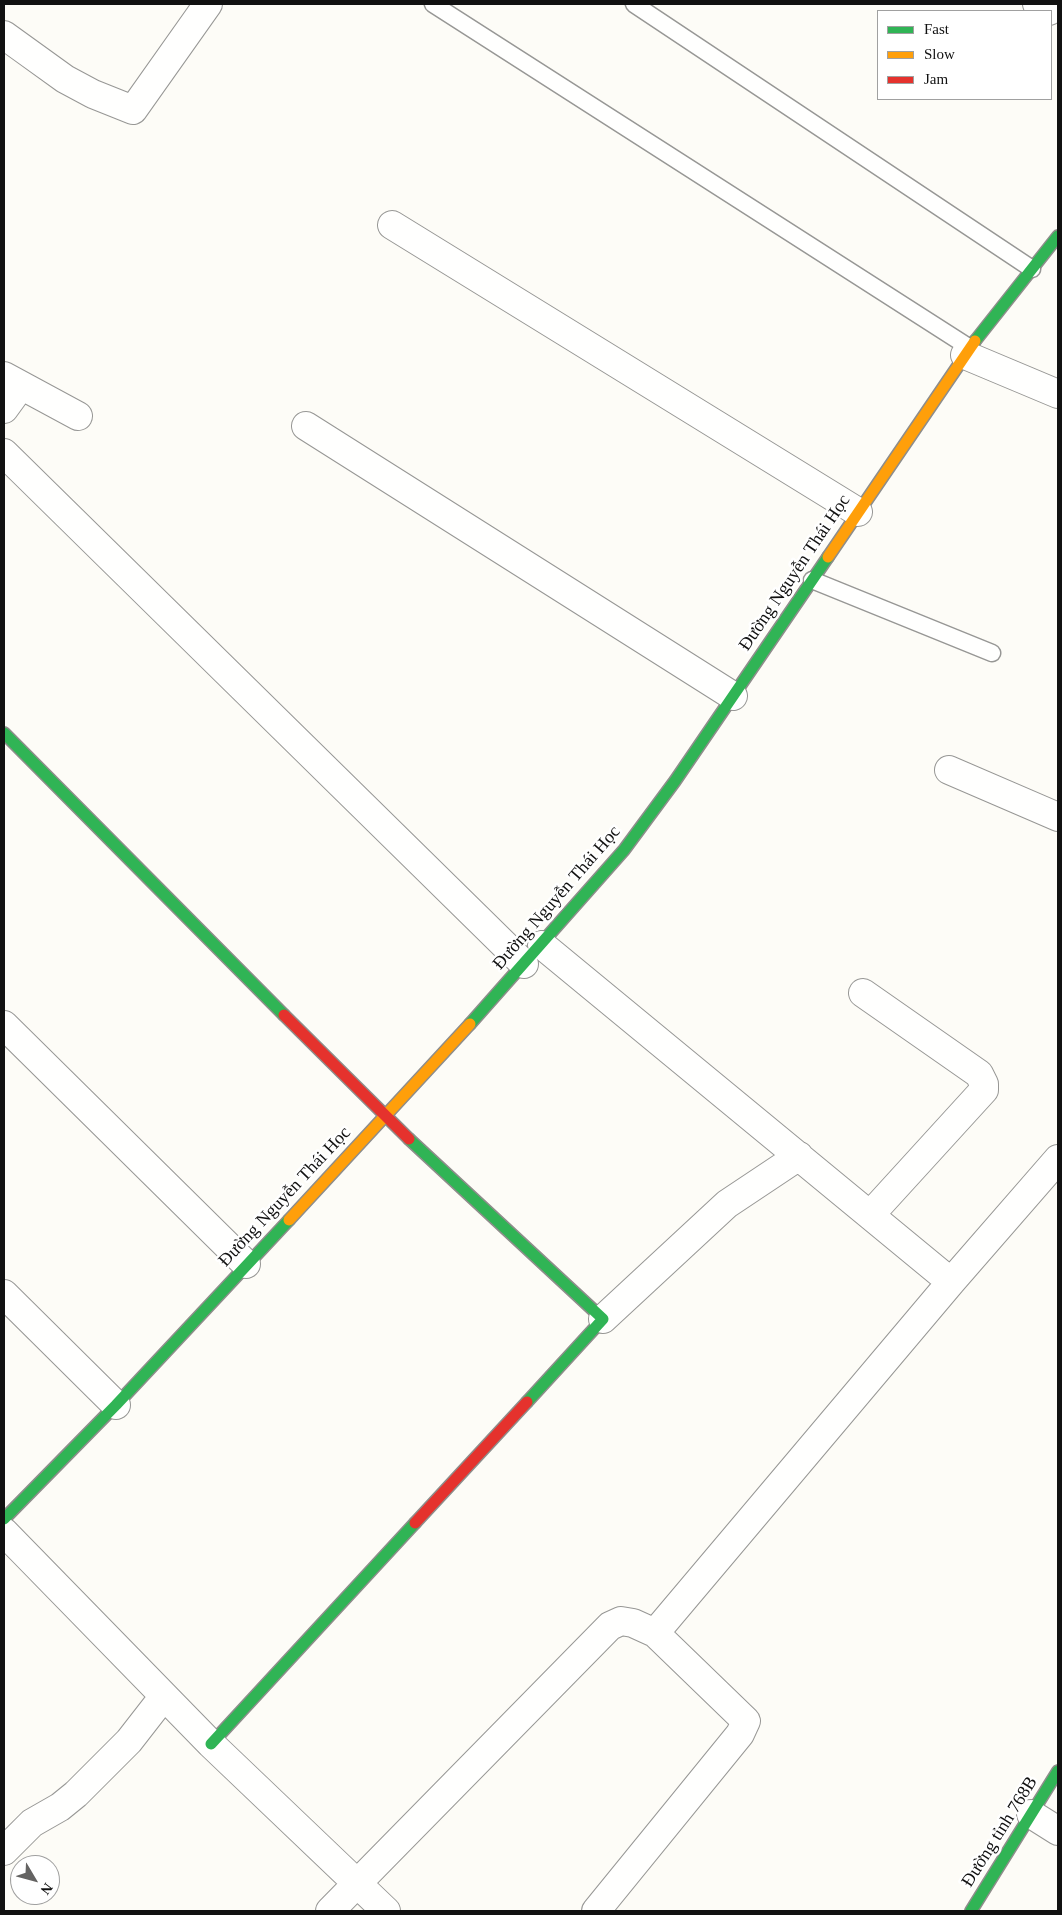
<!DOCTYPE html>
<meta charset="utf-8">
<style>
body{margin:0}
#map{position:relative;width:1062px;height:1915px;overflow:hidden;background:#fdfcf7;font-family:"Times New Roman",serif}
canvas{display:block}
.frame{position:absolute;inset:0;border:5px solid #111;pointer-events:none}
.legend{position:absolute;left:877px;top:10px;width:175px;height:90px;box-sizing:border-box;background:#fff;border:1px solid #a0a0a0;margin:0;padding:6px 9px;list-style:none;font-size:15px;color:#111}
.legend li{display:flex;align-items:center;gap:10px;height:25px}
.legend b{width:25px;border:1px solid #a0a0a0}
.north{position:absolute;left:10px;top:1855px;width:50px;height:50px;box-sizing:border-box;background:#fff;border:1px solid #a0a0a0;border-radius:50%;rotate:127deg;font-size:14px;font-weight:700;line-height:20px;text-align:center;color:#111}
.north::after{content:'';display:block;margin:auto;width:18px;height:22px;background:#646362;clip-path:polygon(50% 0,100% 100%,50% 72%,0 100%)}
</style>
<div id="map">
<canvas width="1062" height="1915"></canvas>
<div class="frame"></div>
<ul class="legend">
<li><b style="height:6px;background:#30b455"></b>Fast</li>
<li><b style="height:6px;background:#ff9f0a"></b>Slow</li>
<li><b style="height:6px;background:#e5322d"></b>Jam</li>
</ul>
<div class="north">N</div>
</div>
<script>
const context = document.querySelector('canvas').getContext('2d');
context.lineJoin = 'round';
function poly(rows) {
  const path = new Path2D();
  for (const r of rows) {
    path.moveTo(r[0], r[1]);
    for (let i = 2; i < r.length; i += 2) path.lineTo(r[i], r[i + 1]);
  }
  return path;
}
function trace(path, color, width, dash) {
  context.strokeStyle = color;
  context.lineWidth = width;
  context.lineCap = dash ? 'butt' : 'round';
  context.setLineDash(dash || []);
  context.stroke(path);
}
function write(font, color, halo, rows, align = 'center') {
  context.font = font + ' "Times New Roman",serif';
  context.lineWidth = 5;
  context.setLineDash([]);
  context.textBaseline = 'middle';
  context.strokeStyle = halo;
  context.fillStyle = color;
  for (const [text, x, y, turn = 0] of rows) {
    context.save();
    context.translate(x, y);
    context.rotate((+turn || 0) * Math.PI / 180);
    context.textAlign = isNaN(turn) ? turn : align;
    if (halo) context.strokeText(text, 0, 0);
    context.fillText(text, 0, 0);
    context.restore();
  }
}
const lane = poly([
 [433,4,970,348],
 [634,4,1032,269],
 [812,580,992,653]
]);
const street = poly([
 [1037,4,1049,11],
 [4,35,65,79,93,94,133,110,208,4],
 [392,225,858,512],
 [965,355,1058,394],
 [4,376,78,416],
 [4,409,20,387],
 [306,426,733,696],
 [4,453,524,964],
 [949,770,1058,817],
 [542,945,951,1282],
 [863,993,979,1074,984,1084,984,1090,870,1215],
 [4,1025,246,1264],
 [4,1294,116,1405],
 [603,1319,727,1204,799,1156],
 [4,1532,211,1744,386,1911],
 [655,1633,951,1282,1058,1159],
 [1031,1814,1058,1831],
 [4,1851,32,1823,60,1807,76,1794,129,1741,164,1696],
 [330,1911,610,1626,621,1621,633,1623,655,1633,746,1721,740,1734,596,1911]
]);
const fast = poly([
 [975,341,1058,236],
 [4,733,284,1015],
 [470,1024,624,850,675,781,828,557],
 [409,1139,603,1319,527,1402],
 [4,1519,116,1405,289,1220],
 [211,1744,415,1523],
 [971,1911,1058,1771]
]);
const slow = poly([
 [828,557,975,341],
 [289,1220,470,1024]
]);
const jam = poly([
 [284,1015,409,1139],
 [415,1523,527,1402]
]);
trace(lane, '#979795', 19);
trace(street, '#979795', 30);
trace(fast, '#8e8d8b', 14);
trace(slow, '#8e8d8b', 14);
trace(jam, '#8e8d8b', 14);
trace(lane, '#fffffe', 16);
trace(street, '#fffffe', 28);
trace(fast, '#30b455', 11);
trace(slow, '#ff9f0a', 11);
trace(jam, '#e5322d', 11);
write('18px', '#111', '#fff', [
 ["Đường Nguyễn Thái Học",795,573,-56],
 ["Đường Nguyễn Thái Học",557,898,-49],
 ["Đường Nguyễn Thái Học",285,1197,-47],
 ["Đường tỉnh 768B",1000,1832,-58]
]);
</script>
